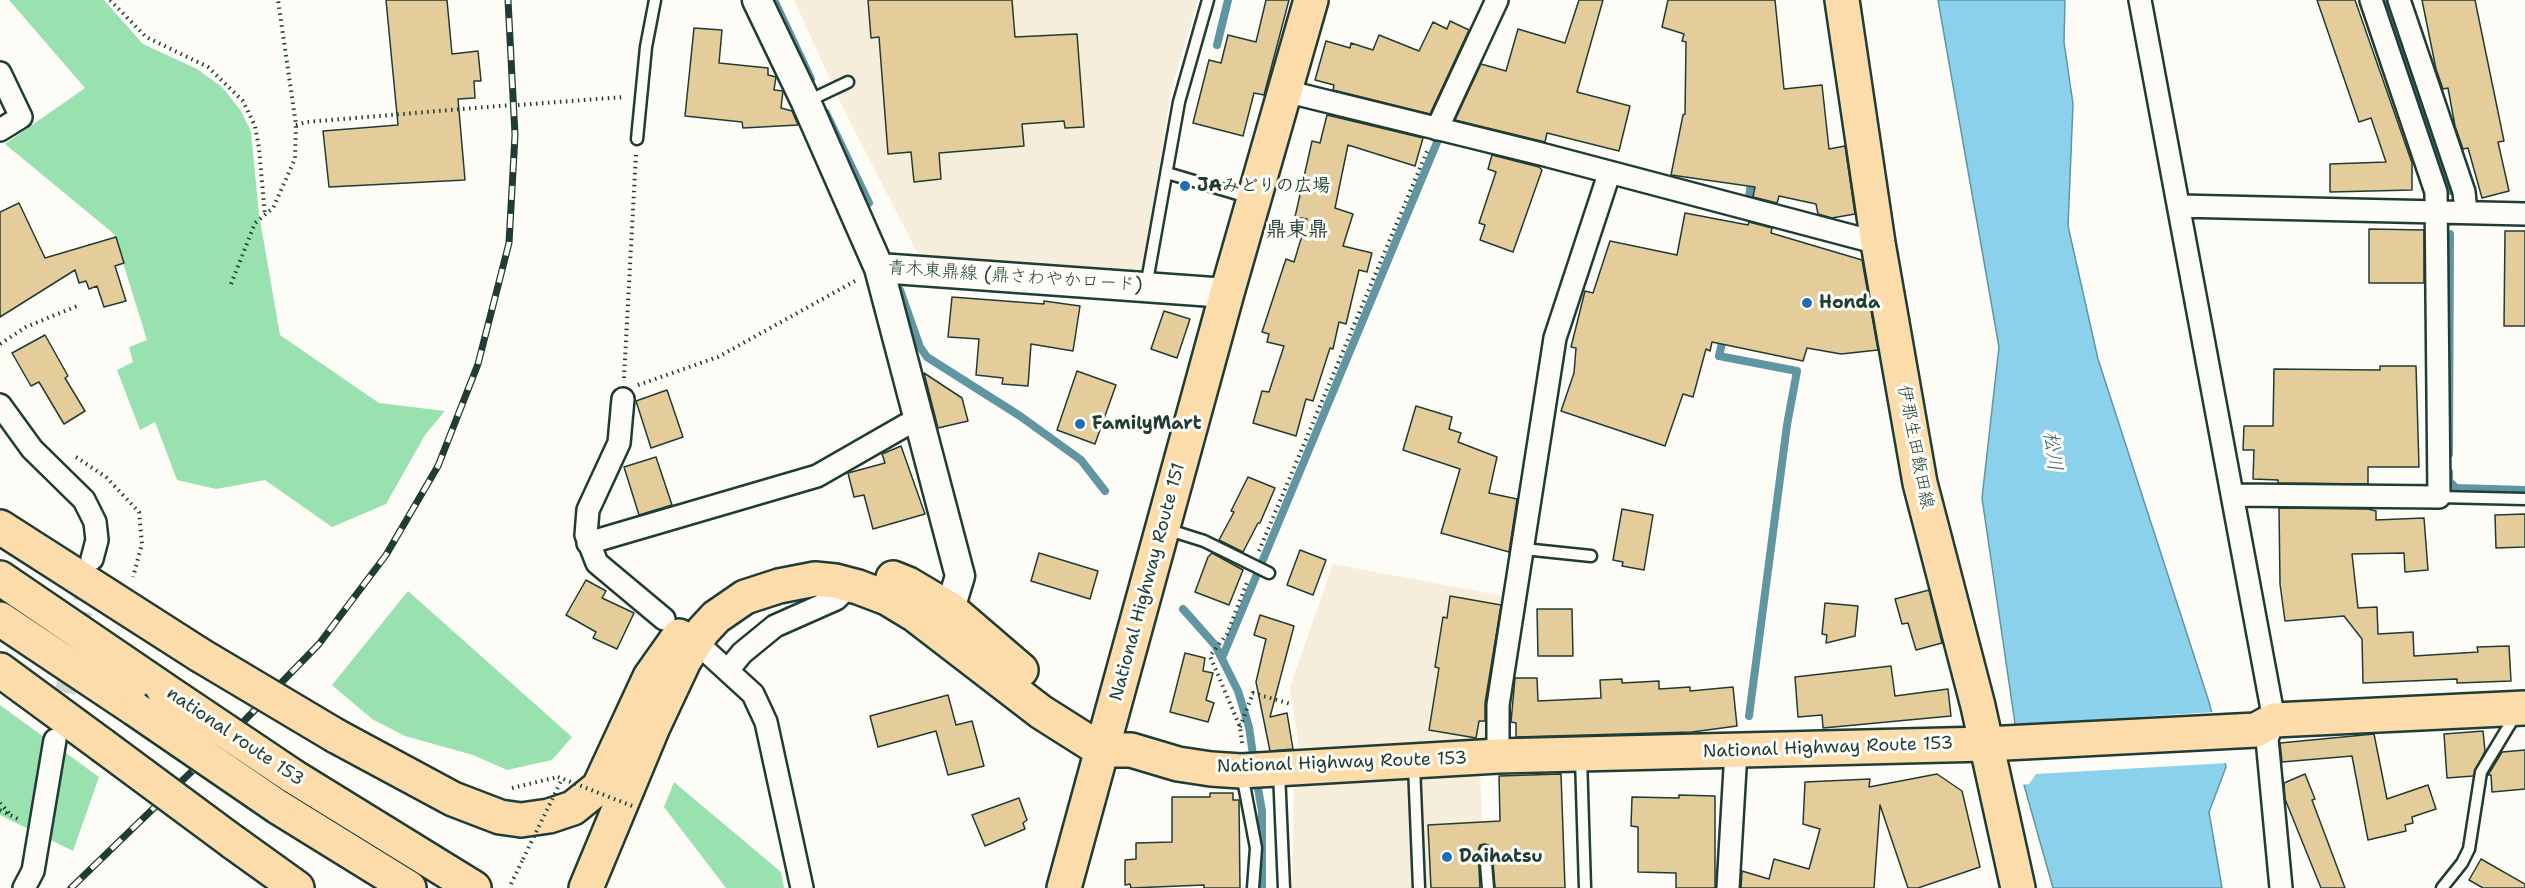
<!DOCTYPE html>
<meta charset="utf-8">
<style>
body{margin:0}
canvas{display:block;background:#fdfcf7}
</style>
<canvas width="2525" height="888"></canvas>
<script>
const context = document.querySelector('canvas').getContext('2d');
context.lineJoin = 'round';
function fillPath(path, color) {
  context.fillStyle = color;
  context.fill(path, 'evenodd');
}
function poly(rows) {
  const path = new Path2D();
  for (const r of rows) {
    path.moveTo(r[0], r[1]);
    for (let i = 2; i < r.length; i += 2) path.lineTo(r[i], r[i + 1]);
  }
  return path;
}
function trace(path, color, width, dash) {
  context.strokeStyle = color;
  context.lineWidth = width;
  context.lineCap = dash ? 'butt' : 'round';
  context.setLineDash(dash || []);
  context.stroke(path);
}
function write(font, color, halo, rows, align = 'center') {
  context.font = font + ' "Shantell Sans","Klee One",sans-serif';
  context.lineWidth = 6;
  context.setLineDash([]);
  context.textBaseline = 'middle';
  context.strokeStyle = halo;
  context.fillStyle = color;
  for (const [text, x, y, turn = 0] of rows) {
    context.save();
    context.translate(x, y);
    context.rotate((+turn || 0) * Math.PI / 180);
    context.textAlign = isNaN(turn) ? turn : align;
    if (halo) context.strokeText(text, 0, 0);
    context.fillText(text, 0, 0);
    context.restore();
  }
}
fillPath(poly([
 [794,0,1198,0,1171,91,1143,271,920,258,844,110],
 [1333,564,1509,597,1487,744,1300,753,1290,687],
 [1480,772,1485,888,1292,888,1294,783]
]), '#f6eedb');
fillPath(poly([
 [9,0,104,0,143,44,197,69,222,87,241,111,251,132,259,214,280,335,379,403,445,411,425,435,386,504,332,527,265,480,216,489,177,480,155,422,140,430,117,370,133,362,129,347,147,340,114,234,5,144,85,88],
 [408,591,572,737,552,760,507,770,473,755,405,736,372,719,332,685],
 [0,705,99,777,73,851,0,815],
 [674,782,781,872,784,888,726,888,664,807]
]), '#99e2b0');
const water = poly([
 [1938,0,2065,0,2064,42,2073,104,2068,226,2098,359,2209,702,2226,767,2209,812,2222,888,2053,888,2024,785,1982,498,1999,347,1938,0]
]);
fillPath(water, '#8bd1ec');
trace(water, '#6096a2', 1.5);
fillPath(poly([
 [2215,712,2228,763,2036,774,2029,784,2021,785,2012,725]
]), '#fdfcf7');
trace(poly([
 [774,0,811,79],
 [2385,0,2450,191],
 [1217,45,1228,0],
 [826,113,869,203],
 [1749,197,1752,178],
 [900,290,920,347,927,357,1020,416,1081,460,1105,491],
 [1724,334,1719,356,1797,371,1787,425,1749,716],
 [2449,454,2450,234],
 [2449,472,2449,481,2456,488,2525,490],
 [1183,609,1215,645,1238,691,1249,727,1254,762],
 [1222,658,1438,140],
 [1256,777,1262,811,1262,888]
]), '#6096a2', 8);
const building = poly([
 [386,0,447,0,452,54,478,51,481,81,474,81,475,98,458,99,465,180,329,187,323,131,398,125,386,0],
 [868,0,1012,0,1015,37,1077,34,1084,127,1065,128,1064,121,1022,124,1024,146,939,153,941,179,914,182,911,152,888,154,879,37,871,38,868,0],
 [1266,0,1289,0,1264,95,1254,93,1243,136,1193,123,1209,60,1221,63,1228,35,1256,42,1266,0],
 [1579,0,1603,0,1577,92,1630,106,1619,151,1547,133,1545,142,1455,120,1481,64,1506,71,1518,29,1565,43,1579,0],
 [1668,0,1775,0,1784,89,1822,85,1829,149,1845,146,1855,214,1832,218,1818,214,1816,204,1779,196,1777,203,1753,197,1755,187,1671,175,1683,115,1685,114,1686,42,1682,41,1684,34,1662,27,1668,0],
 [2317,0,2355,0,2412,163,2412,190,2330,192,2330,164,2386,162,2371,118,2359,122,2317,0],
 [2422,0,2475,0,2504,141,2498,142,2509,191,2482,198,2468,148,2463,149,2455,126,2448,88,2443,89,2436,69,2422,0],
 [1450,21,1469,30,1430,114,1333,90,1334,85,1315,80,1326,41,1350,48,1351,43,1373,50,1379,35,1419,51,1433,22,1447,29,1450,21],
 [694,28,722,30,719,63,768,68,768,75,776,77,774,90,783,91,781,108,792,111,798,125,743,128,742,122,685,116,694,28],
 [1327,115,1423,138,1415,166,1348,145,1335,208,1353,214,1343,246,1372,253,1367,272,1359,270,1346,324,1339,322,1333,349,1330,348,1313,401,1306,399,1296,436,1253,423,1262,391,1269,392,1284,346,1267,342,1269,334,1262,332,1286,259,1294,262,1307,219,1295,217,1312,141,1320,143,1327,115],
 [1492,155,1539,167,1542,170,1513,252,1480,240,1485,225,1479,223,1496,172,1488,169,1492,155],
 [19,203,45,258,116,237,124,263,115,266,126,301,104,307,97,286,89,289,86,281,79,283,75,270,0,317,0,212,19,203],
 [1685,213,1748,225,1749,222,1772,228,1771,233,1862,260,1878,350,1841,354,1807,348,1803,361,1712,342,1710,351,1706,349,1693,397,1683,394,1665,446,1561,411,1574,373,1576,348,1571,347,1585,291,1593,293,1610,241,1677,255,1685,213],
 [2369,229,2424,230,2424,283,2369,283,2369,229],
 [2505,231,2525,231,2525,326,2504,326,2505,231],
 [952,297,1044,304,1044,301,1080,306,1073,351,1031,344,1028,386,1002,384,1003,378,976,375,979,339,948,337,952,297],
 [1164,311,1190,319,1177,358,1151,349,1164,311],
 [45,335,68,376,65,378,85,411,64,424,39,382,31,386,12,353,45,335],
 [2380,366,2416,366,2419,467,2368,467,2368,484,2278,483,2278,480,2253,479,2254,450,2243,450,2244,426,2273,426,2274,369,2380,370,2380,366],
 [1077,371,1116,385,1095,444,1057,430,1077,371],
 [924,373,962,398,968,421,938,428,924,373],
 [667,390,683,437,651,448,636,401,667,390],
 [1416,406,1452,417,1449,429,1461,433,1458,442,1497,457,1489,493,1517,499,1509,552,1441,533,1460,469,1403,450,1416,406],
 [901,446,925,514,873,529,864,495,854,497,848,473,885,463,882,454,901,446],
 [656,457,672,505,639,515,624,467,656,457],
 [1248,477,1275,488,1260,523,1258,523,1243,552,1219,540,1234,512,1231,511,1248,477],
 [2279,508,2368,509,2376,511,2376,520,2424,518,2428,570,2405,572,2404,553,2352,554,2358,608,2377,607,2378,634,2413,632,2414,656,2478,652,2477,647,2509,646,2511,681,2457,683,2457,679,2363,683,2362,639,2344,616,2285,621,2280,584,2279,508],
 [1622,509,1653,515,1644,570,1622,566,1623,562,1613,560,1622,509],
 [2525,514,2525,547,2496,548,2495,515,2525,514],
 [1300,550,1326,560,1313,595,1287,585,1300,550],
 [1039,553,1098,571,1090,599,1031,581,1039,553],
 [1212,553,1243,570,1229,605,1195,592,1208,557,1212,553],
 [586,580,606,591,602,598,634,613,617,649,593,638,596,632,566,615,586,580],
 [1929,590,1942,643,1916,650,1908,623,1902,624,1895,599,1929,590],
 [1450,596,1501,605,1485,703,1485,721,1479,721,1476,738,1429,730,1439,668,1435,667,1443,617,1447,618,1450,596],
 [1825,603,1858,606,1855,636,1826,643,1827,635,1822,634,1825,603],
 [1537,609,1572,609,1573,656,1538,656,1537,609],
 [1260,615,1294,626,1270,717,1287,713,1293,749,1270,751,1256,682,1266,639,1254,635,1260,615],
 [1185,653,1205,658,1203,671,1213,673,1206,700,1214,703,1208,722,1170,712,1185,653],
 [1891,666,1895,696,1948,689,1951,716,1823,728,1822,715,1798,717,1795,677,1891,666],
 [1515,678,1537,678,1538,701,1601,698,1600,680,1622,679,1622,683,1659,681,1659,689,1690,687,1690,691,1733,687,1737,726,1692,732,1516,737,1516,723,1511,722,1515,678],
 [948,695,956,725,972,721,984,766,948,775,936,731,878,747,870,716,948,695],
 [2483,731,2485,751,2473,776,2447,778,2444,734,2483,731],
 [2374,734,2387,799,2428,785,2436,809,2412,817,2413,823,2405,825,2406,831,2368,840,2352,756,2282,762,2280,743,2374,734],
 [2525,750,2525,789,2492,792,2491,775,2488,775,2502,752,2525,750],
 [1561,774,1565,888,1495,888,1492,850,1485,844,1480,845,1478,851,1480,888,1431,888,1428,825,1500,821,1499,776,1561,774],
 [1937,774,1962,791,1980,867,1918,888,1908,888,1880,805,1874,888,1741,888,1742,871,1769,879,1774,859,1809,869,1820,829,1803,824,1805,782,1870,779,1869,787,1937,774],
 [2305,774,2315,799,2312,800,2345,888,2321,888,2285,799,2284,783,2305,774],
 [1210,793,1233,793,1233,800,1239,800,1240,888,1204,888,1204,885,1131,888,1130,884,1125,885,1125,860,1136,859,1136,843,1172,842,1172,797,1210,797,1210,793],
 [1679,795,1715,796,1715,888,1676,888,1676,873,1638,872,1638,827,1631,826,1632,797,1679,798,1679,795],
 [1019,798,1027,820,1023,823,1025,829,985,846,972,815,1019,798],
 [2481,859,2525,884,2525,888,2483,888,2469,880,2481,859]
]);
fillPath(building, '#e5cc9b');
trace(building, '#1f3d34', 1.5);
trace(poly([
 [59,723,90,572]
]), '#d1d6d0', 21, [21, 10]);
const lane = poly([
 [808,101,848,82],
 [637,139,646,47,655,0],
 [1167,173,1251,198],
 [1146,287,1179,102,1208,0],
 [2439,497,2525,499],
 [1166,529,1204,541,1269,573],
 [1524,549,1591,556],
 [1581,757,1585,888],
 [1414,765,1419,888],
 [1279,772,1284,888],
 [1242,774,1256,848,1253,888],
 [1485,851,1488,888],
 [2442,888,2462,863,2469,849,2481,772,2516,714]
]);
const street = poly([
 [2140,0,2274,720,2267,739,2281,888],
 [2399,0,2464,192,2466,212],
 [0,73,21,117,0,130],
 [1285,91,1541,154,1878,243],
 [1437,129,1497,0],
 [2179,206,2525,214],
 [623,399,619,443,588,510,586,535,597,563,664,619],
 [0,405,32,449,84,500,95,522,97,540,92,559],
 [2233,495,2439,497,2436,192,2371,0],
 [588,543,817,476,906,425,918,423],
 [706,651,753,694,766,722,802,888],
 [728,670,742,653,775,626,836,599,850,585],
 [1498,756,1498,705,1555,338,1609,174],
 [24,888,33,871,55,740],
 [1728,888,1736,751]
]);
const secondary = poly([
 [757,0,806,102,879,268,1227,293],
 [879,268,960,576,950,609]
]);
const primary = poly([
 [1842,0,1878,243,1920,483,1978,706,2018,888]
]);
const highway = poly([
 [0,527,200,655],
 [0,578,163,689],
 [893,578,908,584,950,609,1021,670],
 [0,619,135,709],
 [0,670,102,745],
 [336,736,453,799,500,817,521,820,549,816,573,808,599,787,650,677,679,636],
 [294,777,474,888],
 [278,807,409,888],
 [233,842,297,888],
 [586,888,653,727,684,661,703,631,716,617,745,597,779,586,815,579,835,581,858,587,887,598,915,615,1041,712,1101,750,1131,750,1178,764,1211,769,1241,771,1498,756,1986,744,2256,730,2274,720,2525,708],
 [1064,888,1227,293,1311,0]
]);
trace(lane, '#1f3d34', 15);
trace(street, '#1f3d34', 26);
trace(secondary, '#1f3d34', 33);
trace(primary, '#1f3d34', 38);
trace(highway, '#1f3d34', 38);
trace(poly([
 [110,0,146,37,208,67,243,101,255,126,259,148,265,216],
 [518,105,624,97],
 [296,125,306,122,511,105],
 [231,284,255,223,273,208,295,159,296,125,278,0],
 [0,344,26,327,77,306],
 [624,378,636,154],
 [638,385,718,357,855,281],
 [76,457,106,477,139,512,142,544,133,577],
 [1259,551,1428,149],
 [1240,727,1253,693,1291,704],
 [1242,743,1240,727,1210,656,1227,634,1248,580],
 [512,788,558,777],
 [0,803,9,813],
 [0,810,18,819],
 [511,884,523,859]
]), '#1f3d34', 4, [1.5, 4.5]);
trace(lane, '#fdfcf7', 10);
trace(street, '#fdfcf7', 21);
trace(secondary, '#fdfcf7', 28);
trace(primary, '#fddcac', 33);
trace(highway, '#fddcac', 33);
const rail = poly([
 [71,888,245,720,319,644,386,555,438,466,478,364,509,243,515,135,508,0]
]);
trace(rail, '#1f3d34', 7);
trace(rail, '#fdfcf7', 4.5, [14]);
const highwayBridge = poly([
 [200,655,336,736],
 [163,689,294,777],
 [135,709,278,807],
 [102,745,233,842]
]);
trace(highwayBridge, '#1f3d34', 38, []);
trace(poly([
 [558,777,635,807],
 [523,859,562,779]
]), '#1f3d34', 4, [1.5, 4.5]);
trace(highwayBridge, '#fddcac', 33);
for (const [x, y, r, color] of [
 [1185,186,6,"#1f6fb2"],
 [1807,303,6,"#1f6fb2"],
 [1080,424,6,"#1f6fb2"],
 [1447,857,6,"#1f6fb2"]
]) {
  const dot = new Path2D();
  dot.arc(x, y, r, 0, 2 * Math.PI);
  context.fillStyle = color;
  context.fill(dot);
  trace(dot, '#fdfcf7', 2);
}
write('bold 18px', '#1f3d34', '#fdfcf7', [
 ["JAみどりの広場",1197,186],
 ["Honda",1819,303],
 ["FamilyMart",1092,424],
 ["Daihatsu",1459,857]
], 'left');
write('18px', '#1f3d34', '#fdfcf7', [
 ["青木東鼎線 (鼎さわやかロード)",1015,277,4],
 ["伊那生田飯田線",1915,447,79],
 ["National Highway Route 151",1148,582,-75],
 ["national route 153",235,737,34],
 ["National Highway Route 153",1828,748,-2],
 ["National Highway Route 153",1342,763,-2]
]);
write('italic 20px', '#3a6262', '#fdfcf7', [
 ["松川",2052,451,83]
]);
write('bold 21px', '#1f3d34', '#fdfcf7', [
 ["鼎東鼎",1297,231]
]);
</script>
